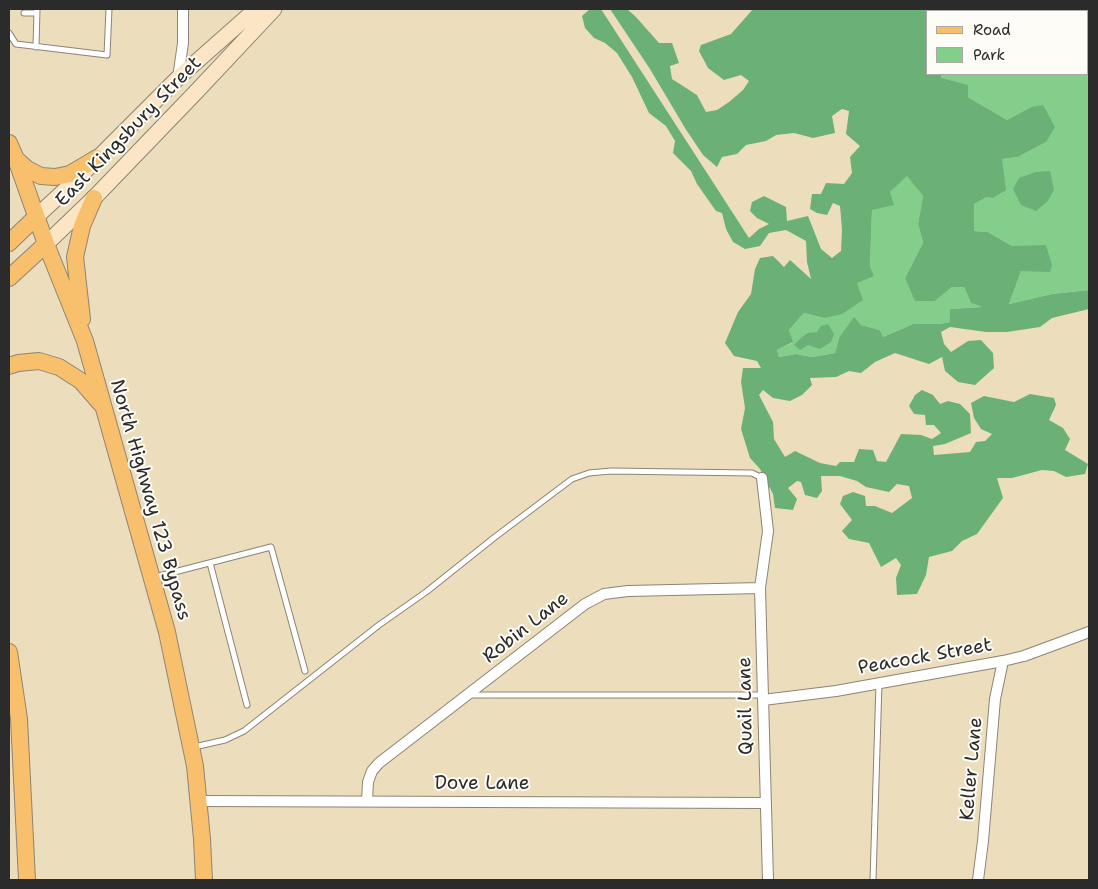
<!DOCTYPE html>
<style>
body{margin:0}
#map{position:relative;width:1098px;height:889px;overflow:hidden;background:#ecdebc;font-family:"Shantell Sans",sans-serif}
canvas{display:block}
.frame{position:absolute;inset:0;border:10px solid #2b2b2b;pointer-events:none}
.legend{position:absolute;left:926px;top:10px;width:162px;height:65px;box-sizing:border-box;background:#fdfcf7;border:1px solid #a9a8a5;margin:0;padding:6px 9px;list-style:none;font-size:15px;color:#2b2b2b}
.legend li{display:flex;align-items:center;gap:10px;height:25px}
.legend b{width:25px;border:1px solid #a9a8a5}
</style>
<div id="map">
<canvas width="1098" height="889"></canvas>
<div class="frame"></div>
<ul class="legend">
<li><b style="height:6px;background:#f8bf6c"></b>Road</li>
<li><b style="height:14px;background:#84ce8b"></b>Park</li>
</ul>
</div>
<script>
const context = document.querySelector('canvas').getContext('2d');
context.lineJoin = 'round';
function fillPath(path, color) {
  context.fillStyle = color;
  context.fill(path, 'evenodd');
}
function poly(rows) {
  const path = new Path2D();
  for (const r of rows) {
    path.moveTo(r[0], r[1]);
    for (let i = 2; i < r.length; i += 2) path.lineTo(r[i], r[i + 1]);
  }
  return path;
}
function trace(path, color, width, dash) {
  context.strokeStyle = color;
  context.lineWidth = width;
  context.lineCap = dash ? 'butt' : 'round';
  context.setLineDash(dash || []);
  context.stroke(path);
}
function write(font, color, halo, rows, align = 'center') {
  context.font = font + ' "Shantell Sans",sans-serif';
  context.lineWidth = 4;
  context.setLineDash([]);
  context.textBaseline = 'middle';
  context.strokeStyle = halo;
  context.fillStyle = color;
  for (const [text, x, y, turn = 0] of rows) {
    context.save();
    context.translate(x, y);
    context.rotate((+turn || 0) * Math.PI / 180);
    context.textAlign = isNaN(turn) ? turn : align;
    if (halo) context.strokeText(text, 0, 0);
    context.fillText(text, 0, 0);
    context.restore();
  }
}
fillPath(poly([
 [932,9,1043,9,1049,11,930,11],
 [1087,40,1089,40,1089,290,1052,294,1009,304,1021,271,1012,246,988,232,974,231,974,204,987,197,1002,159,1018,157,1046,142,1031,107,1007,120,968,97,941,78,941,74,1087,74],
 [907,175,923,196,918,224,923,243,905,278,935,301,952,287,964,287,971,303,983,307,950,309,950,322,939,324,913,324,883,337,880,330,861,325,839,338,835,353,812,357,796,354,779,357,777,350,792,343,789,330,804,313,824,318,870,267,872,210]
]), '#84ce8b');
fillPath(poly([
 [590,9,601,9,749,238,759,229,769,224,757,218,750,211,752,202,764,196,786,207,787,221,808,216,821,249,832,258,841,251,842,230,840,206,833,203,827,215,817,213,810,209,812,194,821,194,826,183,844,184,852,173,850,157,860,146,846,134,849,111,842,109,832,116,835,133,813,138,794,133,776,135,766,141,746,145,737,154,722,157,717,167,703,155,685,128,650,69,610,9,627,9,636,17,659,43,672,43,679,63,670,66,672,79,697,95,706,112,717,110,729,102,743,90,749,81,741,75,724,80,708,68,699,51,701,45,731,34,753,9,932,9,930,11,927,11,927,74,941,74,941,78,968,85,968,97,1007,120,1031,107,1043,105,1055,127,1046,142,1018,157,1002,159,1006,190,993,198,987,197,974,204,974,231,988,232,1012,246,1046,245,1052,265,1050,272,1021,271,1009,304,1052,294,1089,290,1089,309,1052,318,1040,327,1007,332,986,332,950,327,941,332,944,344,951,352,968,341,981,340,993,353,994,368,975,385,958,382,945,371,942,357,929,364,895,353,875,362,861,373,849,371,836,377,810,378,812,385,802,395,790,401,773,398,763,390,759,395,773,422,774,439,785,457,795,451,820,463,836,466,840,462,854,462,859,449,873,450,877,461,886,462,901,434,921,435,932,439,941,433,934,425,926,425,925,415,914,414,909,406,915,395,922,390,933,395,940,404,948,401,960,404,970,414,971,433,945,444,933,446,934,455,970,452,976,442,985,441,992,434,981,429,974,418,971,403,984,396,1014,402,1030,394,1054,398,1056,405,1049,420,1063,428,1070,439,1065,450,1088,464,1085,474,1066,477,1054,471,1042,470,1012,478,997,478,1003,498,977,534,962,541,952,551,929,557,926,575,917,594,897,595,896,578,901,565,896,558,881,567,869,543,849,539,842,531,852,520,840,504,843,496,853,492,865,496,866,506,875,506,892,513,912,498,909,486,897,484,889,492,866,487,857,481,840,476,821,476,822,491,817,498,805,495,801,482,797,481,788,488,797,499,793,510,775,508,773,494,760,469,750,458,741,429,745,408,741,382,743,368,761,368,757,361,734,356,725,343,738,312,751,294,755,269,760,258,773,256,784,267,790,260,811,279,807,262,806,241,786,230,769,233,760,246,745,249,733,242,726,229,722,213,716,211,697,184,691,171,673,153,675,141,666,126,649,113,632,77,617,53,605,43,594,38,585,28,582,16],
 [907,176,923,196,918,224,923,243,905,278,915,301,935,301,952,287,964,287,971,303,982,307,950,309,950,322,939,324,913,324,883,337,880,330,861,325,854,317,839,338,835,353,812,357,796,354,779,357,777,350,793,342,789,330,804,313,824,318,842,314,863,300,857,283,874,276,870,267,872,210,894,205,890,192],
 [1050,171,1054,190,1047,202,1036,211,1021,205,1013,189,1019,178,1036,172],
 [828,324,834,334,831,342,820,349,808,345,800,350,794,345,801,338,808,333,817,332,821,326]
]), '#6bb177');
const lane = poly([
 [24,13,37,13],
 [9,33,16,44,107,55,109,9],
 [36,47,37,9],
 [210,563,247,705],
 [155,577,271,547,305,671],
 [470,695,763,695],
 [194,747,225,740,244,731,379,625,426,592,495,537,572,479,589,473,611,471,752,473,762,478],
 [873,880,879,683]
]);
const street = poly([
 [178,78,183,43,183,9],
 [762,478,768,531,760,588,768,880],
 [763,700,836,691,1003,661,1024,656,1089,632],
 [199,801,765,803],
 [367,801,368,782,372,771,379,763,585,604,604,594,628,591,760,588],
 [978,880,983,841,995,699,1003,661]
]);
const secondary = poly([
 [36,217,77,179,178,78,256,9],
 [46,244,94,198,196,92,274,9]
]);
const primary = poly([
 [9,143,16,159,46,244,85,341,167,632,195,766,202,839,204,880],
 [16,159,27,169,41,176,55,177,70,174,97,158],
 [9,243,36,217],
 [9,278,46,244],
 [82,319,75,257,82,226,94,198],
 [9,366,18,363,39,361,59,367,81,381,101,404],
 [9,652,19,719,27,880]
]);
trace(lane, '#8c8474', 7);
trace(street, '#8c8474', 12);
trace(secondary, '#8c8474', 17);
trace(primary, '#8c8474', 18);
trace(lane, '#fff', 5);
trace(street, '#fff', 10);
trace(secondary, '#fce5c4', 15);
trace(primary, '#f8bf6c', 16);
write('19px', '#2b2b2b', '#fdfcf7', [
 ["East Kingsbury Street",129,132,-46],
 ["North Highway 123 Bypass",150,500,74],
 ["Robin Lane",526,628,-38],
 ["Peacock Street",925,657,-10],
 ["Quail Lane",746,706,-91],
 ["Keller Lane",972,769,-85],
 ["Dove Lane",482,784]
]);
</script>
